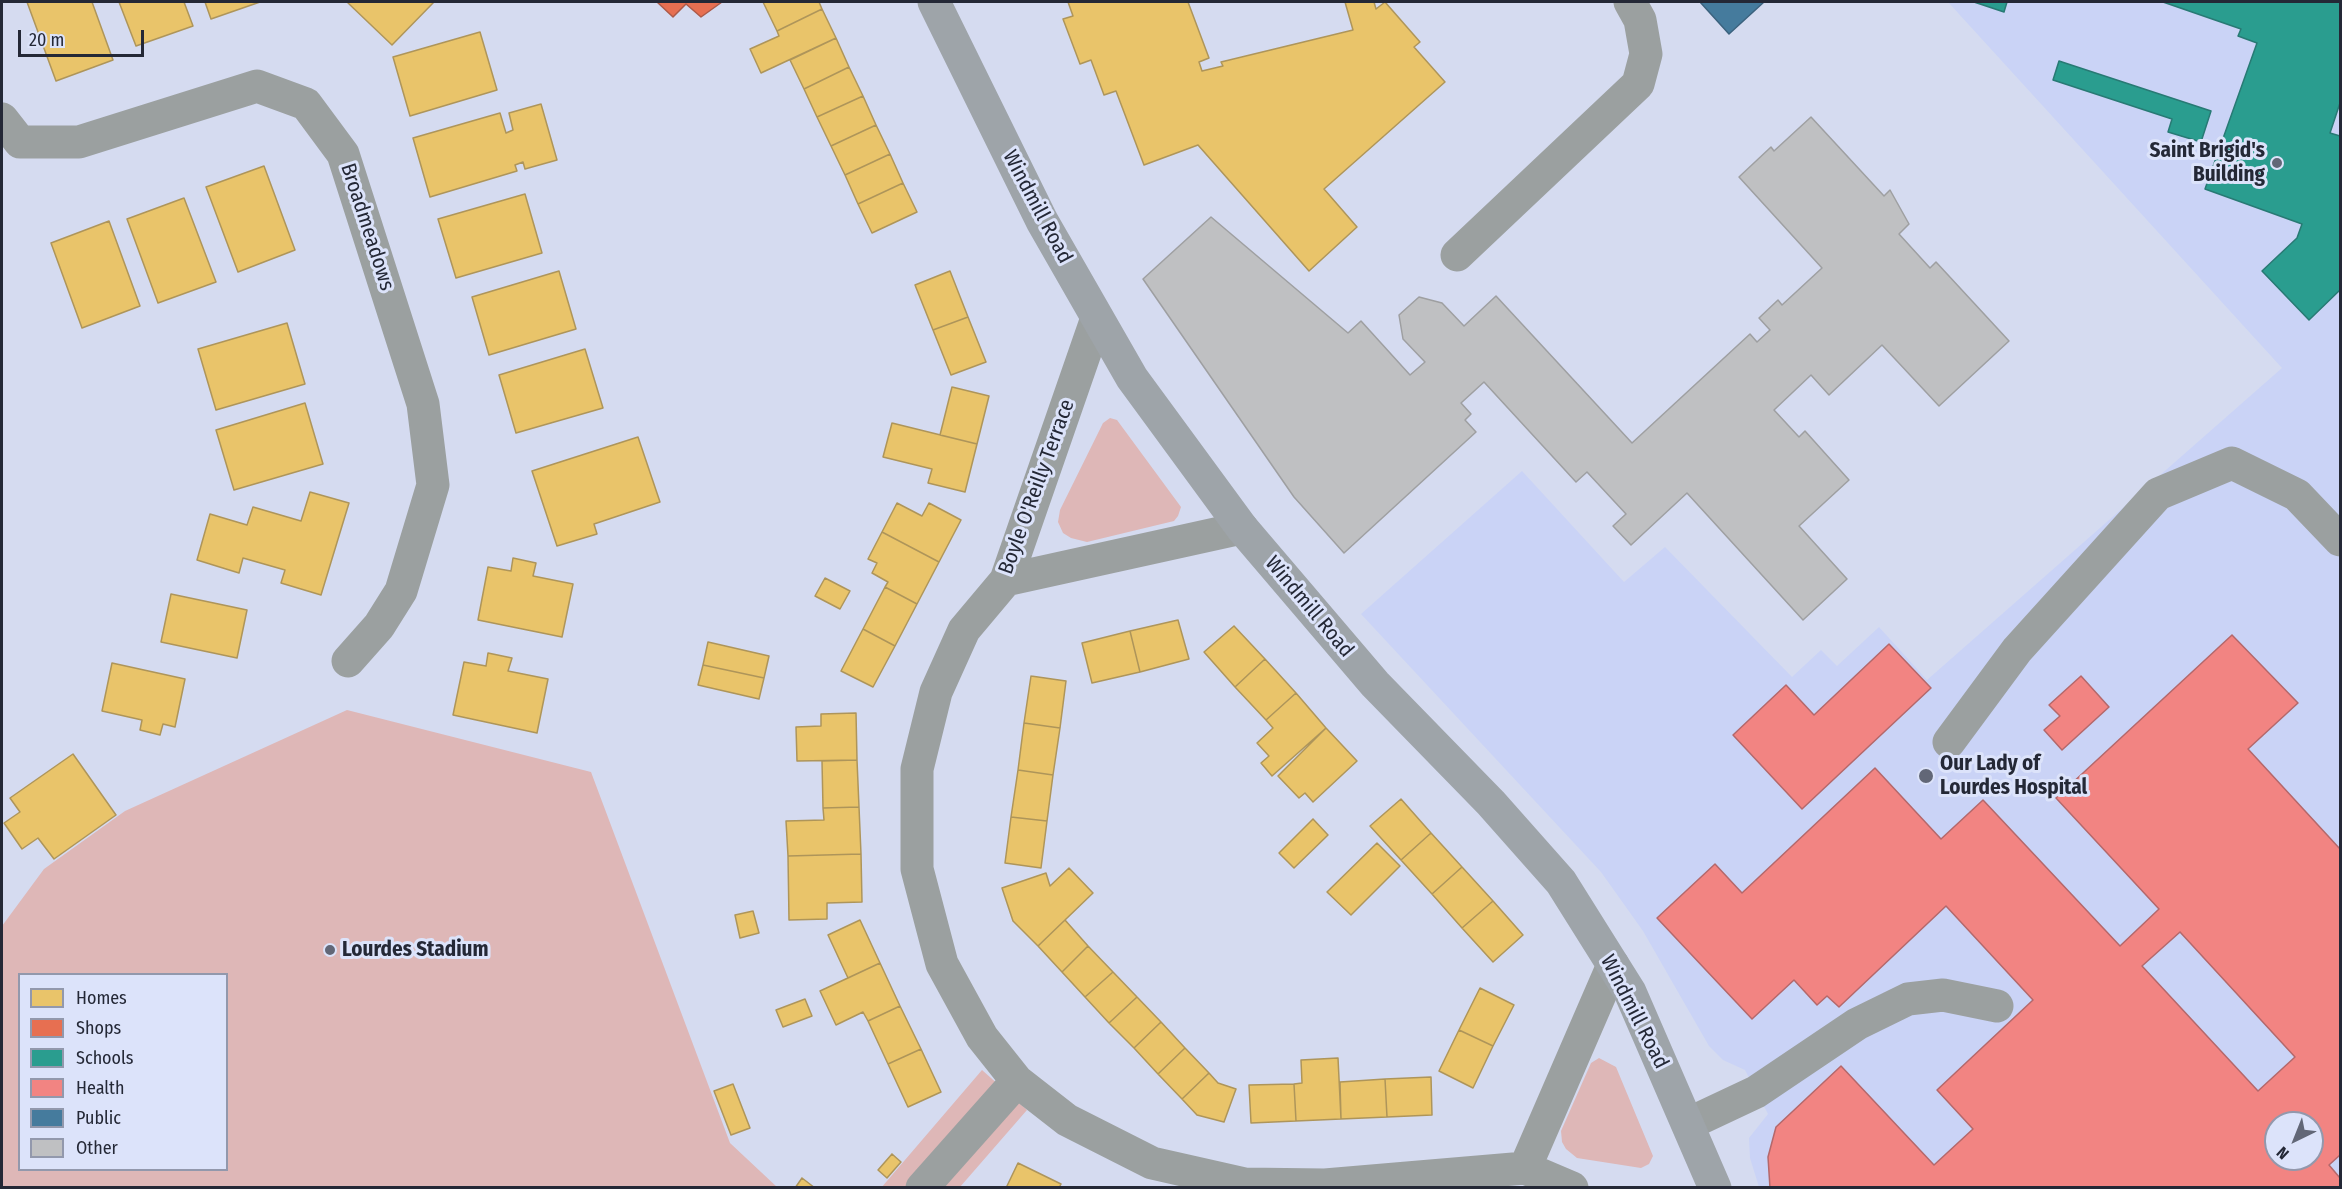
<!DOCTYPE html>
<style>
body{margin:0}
#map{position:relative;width:2342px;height:1189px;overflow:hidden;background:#d5dbf0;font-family:"Fira Sans Condensed",sans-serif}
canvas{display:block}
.frame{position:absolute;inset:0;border:3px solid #242836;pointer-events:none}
.legend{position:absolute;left:18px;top:973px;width:210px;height:198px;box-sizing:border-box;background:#dce3fa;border:2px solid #9298ac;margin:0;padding:8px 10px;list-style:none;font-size:18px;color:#242836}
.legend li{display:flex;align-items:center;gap:12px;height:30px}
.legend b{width:30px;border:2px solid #9298ac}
.north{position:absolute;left:2264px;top:1111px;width:60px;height:60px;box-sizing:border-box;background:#dce3fa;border:2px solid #9298ac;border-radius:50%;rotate:223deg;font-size:16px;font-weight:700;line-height:24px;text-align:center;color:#242836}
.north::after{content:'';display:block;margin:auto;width:21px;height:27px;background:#626777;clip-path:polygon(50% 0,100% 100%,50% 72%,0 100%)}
.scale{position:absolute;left:18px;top:30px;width:126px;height:27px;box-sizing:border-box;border:3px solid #242836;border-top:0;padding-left:8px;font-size:18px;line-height:21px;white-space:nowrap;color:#242836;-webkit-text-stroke:4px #dce3fa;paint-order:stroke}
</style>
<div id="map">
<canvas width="2342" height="1189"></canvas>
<div class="frame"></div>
<ul class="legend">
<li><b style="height:16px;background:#e9c46a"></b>Homes</li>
<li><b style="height:16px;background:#e76f51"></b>Shops</li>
<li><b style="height:16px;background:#2a9d8f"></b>Schools</li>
<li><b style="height:16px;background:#f28482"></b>Health</li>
<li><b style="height:16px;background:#457b9d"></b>Public</li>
<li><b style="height:16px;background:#bfc0c2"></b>Other</li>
</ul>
<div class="north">N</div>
<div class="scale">20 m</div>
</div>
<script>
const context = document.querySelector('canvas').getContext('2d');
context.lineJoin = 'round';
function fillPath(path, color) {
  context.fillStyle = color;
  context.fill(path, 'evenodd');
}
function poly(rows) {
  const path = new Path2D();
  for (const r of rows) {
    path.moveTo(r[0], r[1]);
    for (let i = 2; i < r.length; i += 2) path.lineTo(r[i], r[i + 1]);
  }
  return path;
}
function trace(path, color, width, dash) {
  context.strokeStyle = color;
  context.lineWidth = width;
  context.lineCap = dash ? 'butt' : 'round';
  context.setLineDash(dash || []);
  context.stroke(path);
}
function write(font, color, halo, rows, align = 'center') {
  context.font = font + ' "Fira Sans Condensed",sans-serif';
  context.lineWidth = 6;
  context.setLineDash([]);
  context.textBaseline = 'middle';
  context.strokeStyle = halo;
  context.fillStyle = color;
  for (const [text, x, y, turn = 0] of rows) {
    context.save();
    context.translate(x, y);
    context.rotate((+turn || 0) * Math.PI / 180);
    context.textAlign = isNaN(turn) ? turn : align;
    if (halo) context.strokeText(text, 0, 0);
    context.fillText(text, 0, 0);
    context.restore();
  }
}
fillPath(poly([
 [1948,2,2340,2,2340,1187,1759,1187,1750,1158,1749,1138,1768,1114,1745,1070,1723,1060,1709,1046,1643,931,1601,872,1361,614,1522,471,1624,582,1665,547,1792,677,1821,650,1837,666,1879,627,1927,680,2282,368],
 [2276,1123,2312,1123,2312,1159,2276,1159]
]), '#cad3f6');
fillPath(poly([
 [1110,418,1117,420,1181,507,1178,516,1174,521,1087,542,1071,538,1063,533,1058,522,1060,510,1103,423],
 [347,710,591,772,730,1143,777,1187,2,1187,2,926,44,869,125,811],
 [20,974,226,974,226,1170,20,1170],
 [1599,1058,1616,1067,1653,1156,1649,1164,1641,1168,1577,1158,1566,1149,1562,1142,1561,1131,1591,1063],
 [982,1070,1027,1110,960,1187,881,1188]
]), '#deb7b7');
const homes = poly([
 [27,2,92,2,113,60,56,81,27,2],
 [119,2,184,2,193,26,136,46,119,2],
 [205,2,260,2,211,19,205,2],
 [350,2,434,2,392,45,348,3,350,2],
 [763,2,819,2,822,9,777,31,763,2],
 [1068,2,1188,2,1209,58,1199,62,1202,71,1223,66,1221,62,1353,30,1345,2,1374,2,1376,9,1385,2,1420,42,1414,47,1445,82,1324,189,1357,227,1309,271,1198,145,1144,165,1116,91,1104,95,1091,60,1080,64,1063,19,1073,16,1068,2],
 [822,9,836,38,761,73,750,49,779,36,777,31,822,9],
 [480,32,497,90,410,116,393,57,480,32],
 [836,38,849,67,804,89,790,60,836,38],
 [849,67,863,96,817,117,804,89,849,67],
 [863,96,876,125,831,146,817,117,863,96],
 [541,104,557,160,525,169,523,162,515,165,517,171,430,197,413,138,500,113,506,133,513,130,509,113,541,104],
 [876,125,890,154,845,175,831,146,876,125],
 [890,154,903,183,858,204,845,175,890,154],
 [264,166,295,250,238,272,206,187,264,166],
 [903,183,917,212,872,233,858,204,903,183],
 [525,194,542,253,456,278,438,219,525,194],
 [184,198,216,282,158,303,127,219,184,198],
 [109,221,140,306,82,328,51,243,109,221],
 [559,271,576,329,489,355,472,297,559,271],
 [950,271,968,317,933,330,915,285,950,271],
 [968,317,986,362,951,375,933,330,968,317],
 [287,323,305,384,216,410,198,349,287,323],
 [585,349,603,408,516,433,499,375,585,349],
 [952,387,989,396,977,444,940,435,952,387],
 [305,403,323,464,234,490,216,430,305,403],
 [892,423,977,444,965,492,928,483,932,469,883,457,892,423],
 [638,437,660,502,594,524,597,534,557,546,532,471,638,437],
 [310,492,349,503,321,595,281,583,285,570,243,558,239,573,197,560,210,514,247,525,253,507,301,521,310,492],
 [897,503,922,516,929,503,961,520,939,562,882,532,897,503],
 [882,532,939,562,917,604,885,587,888,582,872,573,877,563,868,559,882,532],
 [513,558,536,563,533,576,573,584,562,637,478,620,488,567,511,571,513,558],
 [825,578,850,591,840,609,815,596,825,578],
 [885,587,917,604,895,646,863,629,885,587],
 [171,594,247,610,237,658,161,642,171,594],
 [1178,620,1189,659,1140,672,1130,631,1178,620],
 [1234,626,1265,659,1235,687,1204,652,1234,626],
 [863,629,895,646,873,687,841,671,863,629],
 [1130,631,1140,672,1092,683,1082,643,1130,631],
 [708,642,769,656,764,678,703,665,708,642],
 [488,653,512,658,508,671,548,679,537,733,453,715,464,662,486,666,488,653],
 [1265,659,1296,693,1266,720,1235,687,1265,659],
 [112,663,185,679,175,727,163,724,160,735,140,730,142,720,102,711,112,663],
 [703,665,764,678,759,699,698,685,703,665],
 [1031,676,1066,681,1060,728,1024,723,1031,676],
 [1296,693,1326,728,1272,776,1261,763,1269,756,1257,743,1273,728,1266,720,1296,693],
 [856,713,857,760,797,761,796,727,821,726,821,714,856,713],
 [1024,723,1060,728,1053,775,1018,770,1024,723],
 [1326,728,1357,761,1313,802,1305,793,1299,798,1278,776,1326,728],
 [73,754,116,815,54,859,38,838,22,849,4,823,20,812,10,798,73,754],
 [857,760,859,807,823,808,822,761,857,760],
 [1018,770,1053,775,1047,821,1011,817,1018,770],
 [1401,799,1431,833,1401,860,1370,826,1401,799],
 [859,807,861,854,788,856,786,821,824,820,823,808,859,807],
 [1011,817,1047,821,1041,868,1005,863,1011,817],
 [1313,819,1328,835,1294,868,1279,853,1313,819],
 [1431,833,1462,867,1432,894,1401,860,1431,833],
 [1377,843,1400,866,1351,915,1327,892,1377,843],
 [861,854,862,902,827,903,827,919,789,920,788,856,861,854],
 [1462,867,1493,901,1462,928,1432,894,1462,867],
 [1069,868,1093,893,1038,946,1013,921,1002,888,1046,873,1050,886,1069,868],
 [1493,901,1523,935,1493,962,1462,928,1493,901],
 [753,911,759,933,740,938,735,915,753,911],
 [860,920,880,963,848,978,828,935,860,920],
 [1065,920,1088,946,1062,972,1038,946,1065,920],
 [1088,946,1113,972,1085,997,1062,972,1088,946],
 [880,963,900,1006,868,1021,863,1012,836,1025,820,991,880,963],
 [1113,972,1137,997,1109,1023,1085,997,1113,972],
 [1480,988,1514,1005,1493,1046,1459,1030,1480,988],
 [1137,997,1161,1022,1134,1048,1109,1023,1137,997],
 [805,999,812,1016,783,1027,776,1010,805,999],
 [900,1006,921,1049,888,1064,868,1021,900,1006],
 [1161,1022,1185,1048,1158,1074,1134,1048,1161,1022],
 [1459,1030,1493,1046,1473,1088,1439,1071,1459,1030],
 [1185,1048,1209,1073,1182,1099,1158,1074,1185,1048],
 [921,1049,941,1092,908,1107,888,1064,921,1049],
 [1338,1058,1341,1119,1296,1121,1294,1084,1302,1083,1301,1060,1338,1058],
 [1209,1073,1218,1083,1236,1089,1224,1122,1197,1115,1182,1099,1209,1073],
 [1431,1077,1432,1115,1387,1117,1385,1079,1431,1077],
 [1385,1079,1387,1117,1341,1119,1340,1082,1385,1079],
 [733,1084,750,1128,731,1135,714,1091,733,1084],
 [1294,1084,1296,1121,1251,1123,1249,1085,1294,1084],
 [892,1154,901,1162,887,1178,878,1170,892,1154],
 [1018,1163,1061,1184,1059,1188,1006,1188,1018,1163],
 [802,1178,815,1188,795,1188,802,1178]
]);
fillPath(homes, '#e9c46a');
trace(homes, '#ae955a', 1.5);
const shops = poly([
 [657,2,722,2,701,17,686,4,673,17,657,2]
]);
fillPath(shops, '#e76f51');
trace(shops, '#ac5a49', 1.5);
const schools = poly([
 [1974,2,2007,2,2004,12,1974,2],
 [2163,2,2340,2,2340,103,2330,133,2340,136,2340,290,2309,320,2262,271,2297,238,2302,224,2205,189,2257,43,2238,36,2241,29,2163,2],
 [2059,61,2211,111,2201,142,2168,132,2172,119,2053,80,2059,61]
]);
fillPath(schools, '#2a9d8f');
trace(schools, '#287a74', 1.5);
const health = poly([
 [2232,635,2298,703,2248,749,2340,849,2340,1155,2329,1165,2340,1178,2340,1188,1770,1188,1768,1157,1776,1127,1841,1066,1934,1165,1973,1129,1937,1090,2033,1000,1946,906,1839,1007,1827,996,1817,1005,1794,980,1752,1019,1657,918,1715,864,1742,893,1875,768,1941,839,1983,800,2120,946,2159,909,2056,798,2232,635],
 [2180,932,2295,1057,2258,1091,2142,966,2180,932],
 [2276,1123,2312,1123,2312,1159,2276,1159,2276,1123],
 [1889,644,1931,688,1802,809,1733,735,1786,685,1814,715,1889,644],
 [2081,676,2109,707,2062,750,2044,730,2060,716,2049,705,2081,676]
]);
fillPath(health, '#f28482');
trace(health, '#b4686b', 1.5);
const public = poly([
 [1700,2,1764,2,1729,34,1700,2]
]);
fillPath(public, '#457b9d');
trace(public, '#3b627e', 1.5);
const building = poly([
 [1811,117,1884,196,1890,190,1909,224,1899,234,1930,268,1936,262,2009,341,1939,406,1882,345,1829,395,1811,375,1774,410,1799,437,1805,431,1849,480,1799,526,1847,579,1803,620,1687,493,1631,545,1613,526,1626,514,1587,472,1576,482,1484,382,1461,403,1471,414,1465,420,1476,432,1344,553,1294,497,1143,279,1211,217,1348,333,1361,321,1410,375,1425,362,1403,339,1399,315,1419,297,1442,303,1464,326,1496,296,1632,443,1750,334,1757,342,1770,330,1759,318,1778,300,1782,305,1822,268,1739,177,1771,147,1774,151,1811,117]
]);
fillPath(building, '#bfc0c2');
trace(building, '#9e9fa1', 1.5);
trace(poly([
 [2,119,20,142,79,142,257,86,306,104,343,154,423,404,433,485,401,591,379,626,348,661],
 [1457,255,1638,84,1646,54,1640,20,1630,2],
 [1097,318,1006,580,964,630,936,692,917,769,917,869,942,964,982,1037,1017,1081,1067,1120,1152,1163,1245,1184,1325,1185,1525,1168,1613,965],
 [1006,580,1242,528],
 [1949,742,2017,650,2158,494,2232,463,2297,495,2340,540],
 [1688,1124,1756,1092,1857,1024,1908,999,1943,995,1997,1006],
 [1525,1168,1572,1188],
 [922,1188,1017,1081]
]), '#9ba0a0', 33);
trace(poly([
 [934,2,1042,221,1132,378,1242,528,1375,684,1491,803,1561,882,1630,992,1715,1188]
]), '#9ea4a9', 33);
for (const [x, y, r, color] of [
 [2277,163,6,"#626777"],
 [1926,776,8,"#626777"],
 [330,950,6,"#626777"]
]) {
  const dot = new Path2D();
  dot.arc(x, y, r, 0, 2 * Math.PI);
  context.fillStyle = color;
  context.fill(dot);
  trace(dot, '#dce3fa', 2);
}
write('bold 21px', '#242836', '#dce3fa', [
 ["Saint Brigid's",2265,151,"right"],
 ["Building",2265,175,"right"],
 ["Our Lady of",1940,764],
 ["Lourdes Hospital",1940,788],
 ["Lourdes Stadium",342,950]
], 'left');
write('21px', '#242836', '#dce3fa', [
 ["Windmill Road",1037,207,62],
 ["Broadmeadows",367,227,72],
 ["Boyle O'Reilly Terrace",1037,487,-70],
 ["Windmill Road",1309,607,50],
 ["Windmill Road",1634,1012,63]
]);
</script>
